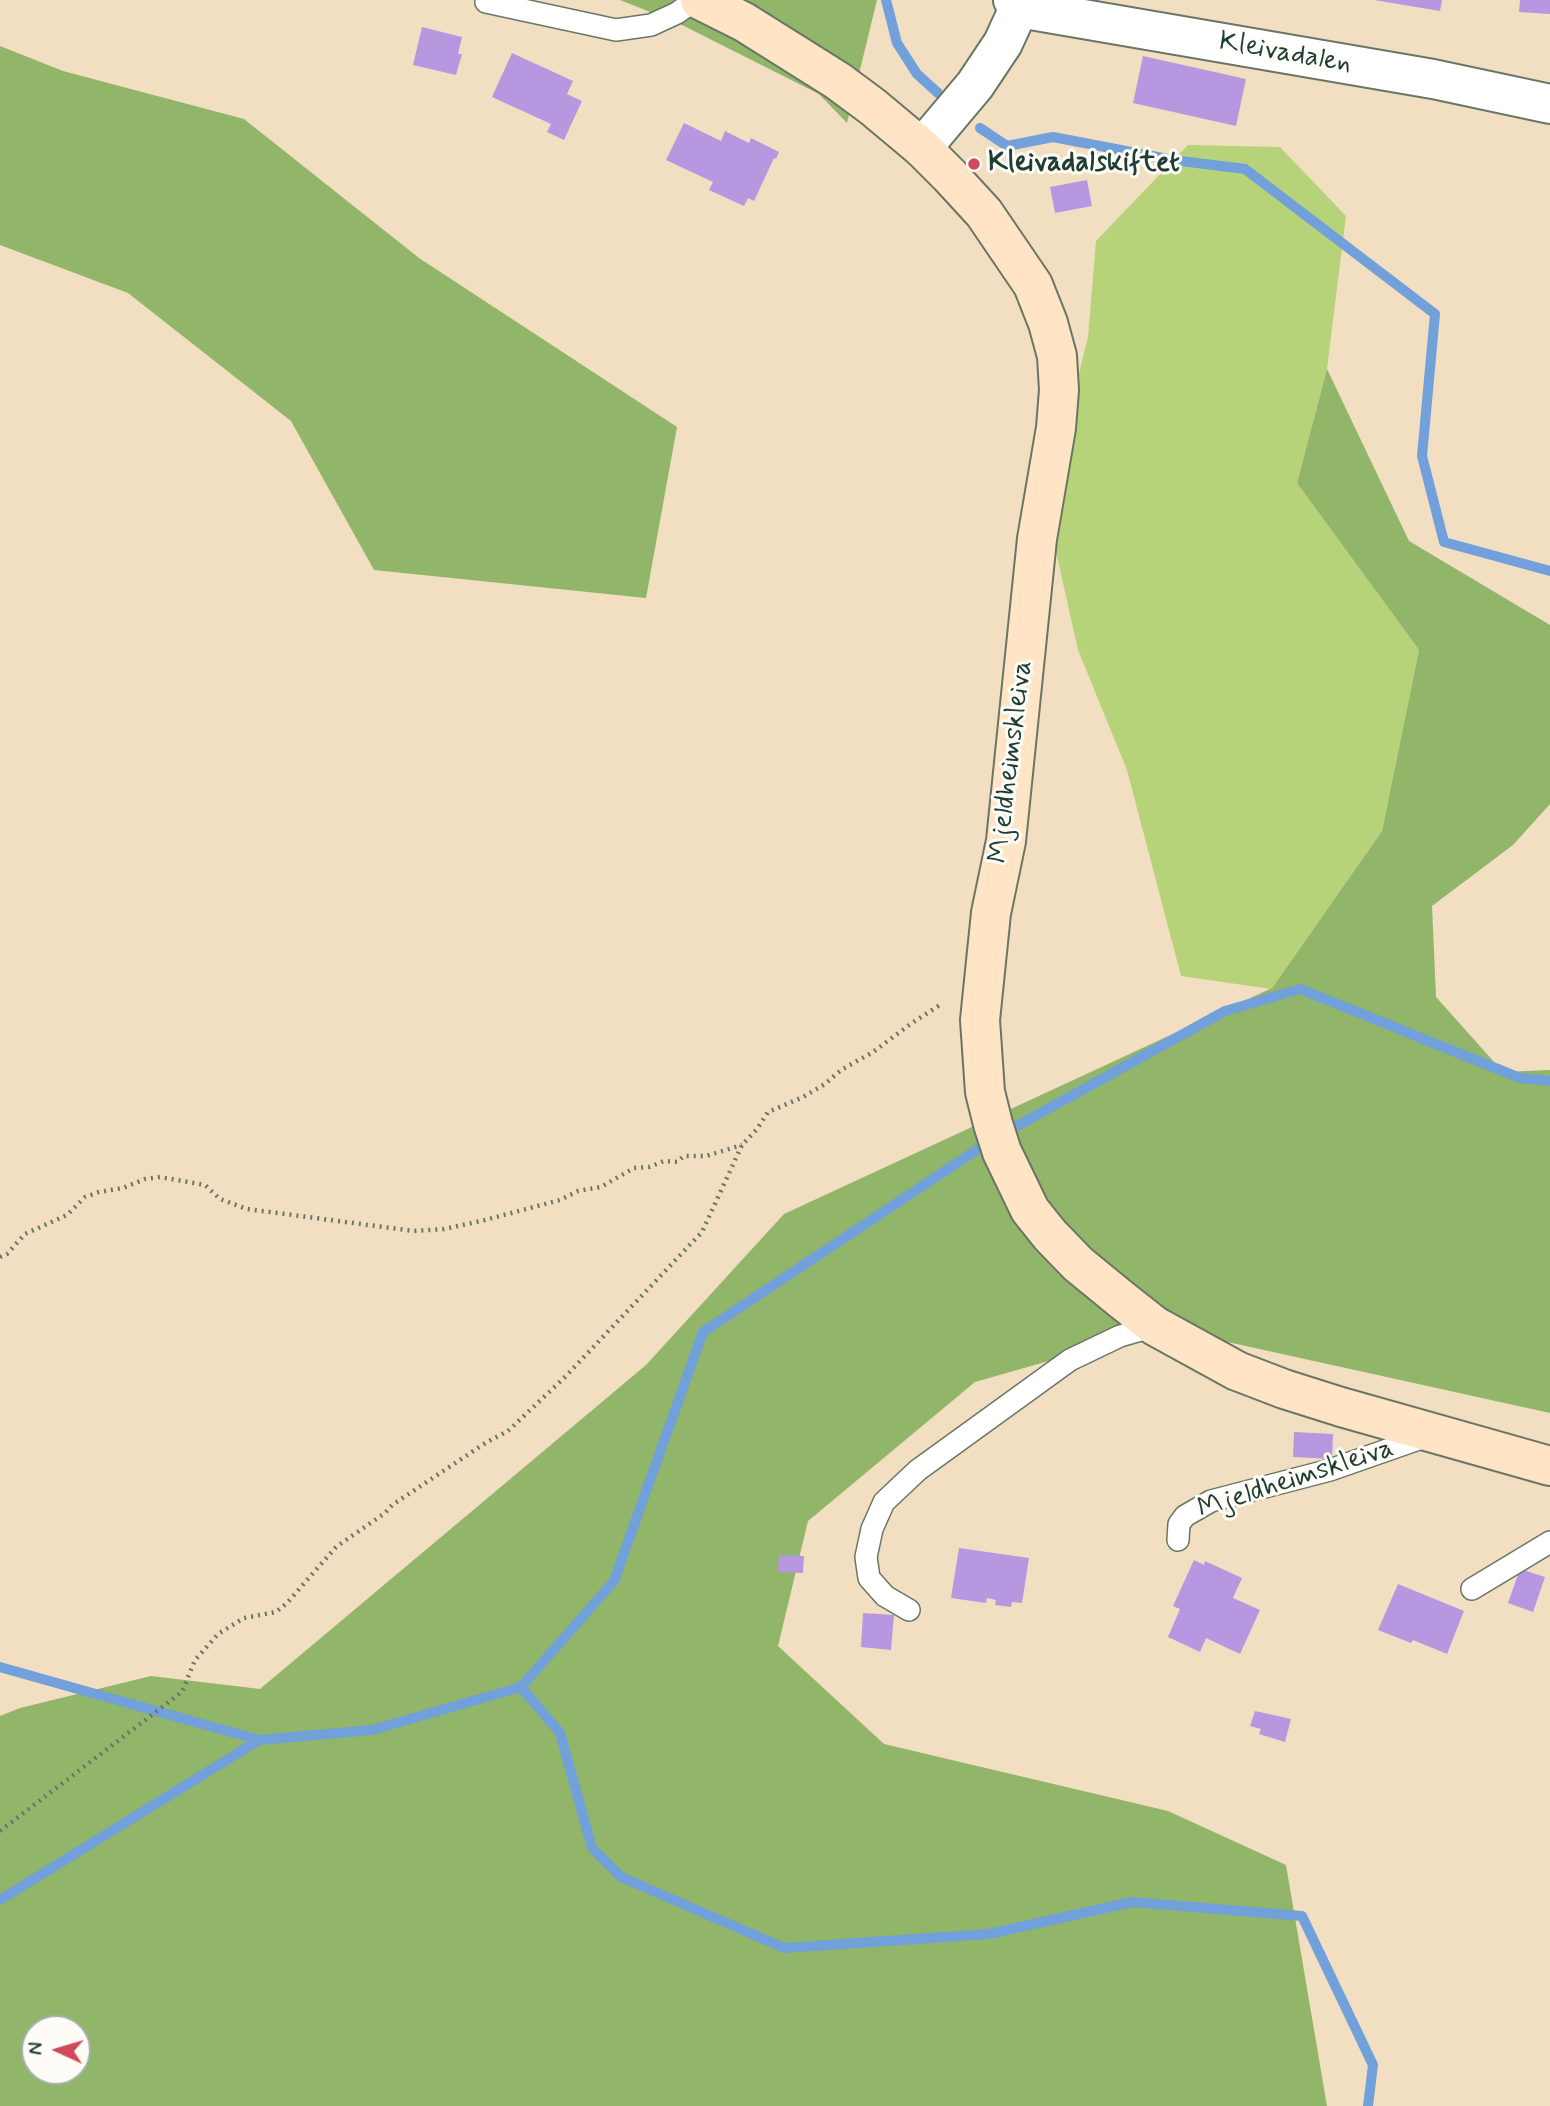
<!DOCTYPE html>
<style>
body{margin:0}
#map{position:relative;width:1550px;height:2106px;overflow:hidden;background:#f2dfc1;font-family:Mynerve,sans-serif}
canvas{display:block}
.north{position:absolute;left:21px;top:2015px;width:70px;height:70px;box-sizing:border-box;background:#fdfcf7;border:2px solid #a4b0a9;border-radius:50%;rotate:274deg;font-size:19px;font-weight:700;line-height:28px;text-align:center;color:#1f3d34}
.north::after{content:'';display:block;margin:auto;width:24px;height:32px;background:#d1495b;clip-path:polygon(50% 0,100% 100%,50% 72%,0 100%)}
</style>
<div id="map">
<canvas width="1550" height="2106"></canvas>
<div class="north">N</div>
</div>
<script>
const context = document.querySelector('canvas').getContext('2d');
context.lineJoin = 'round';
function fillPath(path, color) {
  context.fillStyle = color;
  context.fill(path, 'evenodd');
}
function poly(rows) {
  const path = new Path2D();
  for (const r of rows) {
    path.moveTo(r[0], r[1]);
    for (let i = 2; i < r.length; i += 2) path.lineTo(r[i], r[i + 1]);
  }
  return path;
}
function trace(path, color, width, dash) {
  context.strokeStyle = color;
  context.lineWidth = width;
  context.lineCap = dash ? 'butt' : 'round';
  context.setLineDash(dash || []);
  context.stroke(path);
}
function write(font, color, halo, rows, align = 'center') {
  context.font = font + ' Mynerve,sans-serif';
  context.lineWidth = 6;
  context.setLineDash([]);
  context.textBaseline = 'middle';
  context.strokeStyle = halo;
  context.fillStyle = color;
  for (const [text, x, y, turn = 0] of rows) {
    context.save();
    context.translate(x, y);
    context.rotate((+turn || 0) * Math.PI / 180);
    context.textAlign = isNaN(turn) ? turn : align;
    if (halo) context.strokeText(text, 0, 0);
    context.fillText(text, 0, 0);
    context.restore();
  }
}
fillPath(poly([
 [1188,145,1280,147,1346,216,1327,369,1297,483,1419,650,1382,831,1271,989,1181,976,1127,770,1078,650,1046,507,1088,337,1096,241]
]), '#b7d379');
fillPath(poly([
 [620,0,877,0,847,123,819,94,678,23],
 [0,46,63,71,244,119,419,258,677,427,646,598,374,570,291,421,128,293,0,245],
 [1327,369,1409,541,1550,625,1550,804,1513,845,1432,906,1436,997,1503,1072,1550,1070,1550,1413,1164,1328,975,1382,808,1521,778,1646,884,1744,1168,1811,1286,1865,1327,2106,0,2106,0,1716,20,1708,151,1676,260,1689,646,1365,784,1214,1272,988,1382,831,1419,650,1297,483],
 [35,2029,77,2029,77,2071,35,2071]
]), '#91b569');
trace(poly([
 [886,0,897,43,917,74,938,93],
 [980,128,1007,146,1053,137,1173,160,1245,169,1435,314,1422,456,1444,542,1550,571],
 [1015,1127,1225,1011,1300,989,1520,1078,1550,1081],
 [984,1145,703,1332,614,1581,521,1687,560,1733,592,1848,621,1877,784,1948,989,1934,1132,1902,1302,1916,1373,2065,1368,2106],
 [0,1667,259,1740],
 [0,1900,259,1740,372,1730,521,1687]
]), '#71a0db', 10);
fillPath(poly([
 [1374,0,1442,0,1440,11],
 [1520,0,1550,0,1550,14,1519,12],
 [422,27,462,37,458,54,462,54,456,75,413,65],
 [512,53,573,81,567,94,582,101,564,140,547,132,551,124,492,97],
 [1143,56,1246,79,1236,126,1133,103],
 [684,123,721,141,725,131,749,143,751,138,779,152,776,159,774,158,754,201,748,198,744,206,709,190,713,182,666,160],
 [1087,180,1092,206,1055,213,1050,187],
 [1294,1432,1333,1434,1332,1459,1293,1457],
 [959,1548,1029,1558,1022,1603,1012,1602,1011,1607,995,1605,996,1600,987,1598,986,1603,951,1598],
 [779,1555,804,1556,803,1573,778,1572],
 [1194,1560,1204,1565,1205,1561,1242,1578,1233,1598,1260,1610,1240,1654,1206,1638,1200,1652,1168,1637,1180,1609,1173,1606],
 [1520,1569,1545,1577,1533,1612,1508,1603],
 [1398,1584,1464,1611,1447,1654,1413,1640,1411,1643,1378,1630],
 [863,1613,894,1615,891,1650,861,1647],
 [1255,1711,1291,1719,1285,1742,1259,1734,1261,1729,1250,1726]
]), '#b797e0');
const lane = poly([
 [486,2,616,30,651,25,677,13,695,0],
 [1178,1540,1179,1524,1185,1516,1211,1501,1330,1470,1430,1435],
 [1472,1589,1550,1542],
 [909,1610,885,1596,869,1578,866,1557,872,1529,884,1502,918,1470,1070,1360,1120,1336,1155,1326]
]);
const street = poly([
 [1019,8,1433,79,1550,104],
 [922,148,975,85,1003,43,1019,8,1013,0]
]);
const secondary = poly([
 [700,0,744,22,838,81,873,107,922,148,950,176,984,213,1033,285,1048,323,1057,356,1059,390,1056,428,1037,539,1006,841,991,913,980,1020,985,1092,993,1124,1002,1152,1030,1210,1050,1235,1078,1264,1122,1300,1155,1326,1237,1371,1284,1389,1341,1407,1550,1466]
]);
trace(lane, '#697665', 24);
trace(street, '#697665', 42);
trace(secondary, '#697665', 42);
trace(poly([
 [0,1257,7,1254,25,1234,67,1215,85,1197,99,1192,123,1188,145,1179,160,1177,205,1185,220,1199,247,1209,414,1231,444,1229,485,1220,560,1200,578,1191,601,1187,634,1168,649,1167,664,1161,677,1162,684,1156,706,1156,742,1145],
 [0,1831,182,1692,195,1660,218,1634,244,1618,276,1612,287,1603,336,1547,385,1513,392,1505,487,1442,508,1431,565,1377,702,1232,742,1145,757,1129,768,1112,803,1097,825,1084,841,1070,873,1052,912,1023,943,1003]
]), '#697665', 4.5, [2, 5]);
trace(lane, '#fff', 21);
trace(street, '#fff', 38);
trace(secondary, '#ffe4c6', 38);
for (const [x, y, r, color] of [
 [974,164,7,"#d1495b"]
]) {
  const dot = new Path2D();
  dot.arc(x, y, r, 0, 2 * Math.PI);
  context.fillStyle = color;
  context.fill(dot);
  trace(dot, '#fdfcf7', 2.5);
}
write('28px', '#1f3d34', '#fdfcf7', [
 ["Kleivadalen",1285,54,10],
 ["Mjeldheimskleiva",1012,762,-83],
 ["Mjeldheimskleiva",1296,1480,-18]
]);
write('bold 28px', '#1f3d34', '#fdfcf7', [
 ["Kleivadalskiftet",988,164]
], 'left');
</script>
